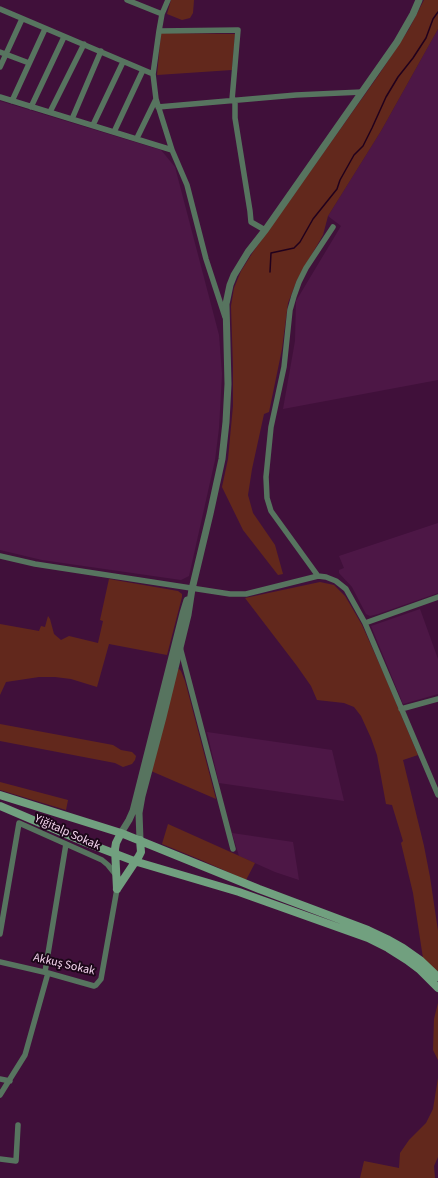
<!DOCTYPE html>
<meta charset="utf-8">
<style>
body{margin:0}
canvas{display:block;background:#40103a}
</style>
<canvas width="438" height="1178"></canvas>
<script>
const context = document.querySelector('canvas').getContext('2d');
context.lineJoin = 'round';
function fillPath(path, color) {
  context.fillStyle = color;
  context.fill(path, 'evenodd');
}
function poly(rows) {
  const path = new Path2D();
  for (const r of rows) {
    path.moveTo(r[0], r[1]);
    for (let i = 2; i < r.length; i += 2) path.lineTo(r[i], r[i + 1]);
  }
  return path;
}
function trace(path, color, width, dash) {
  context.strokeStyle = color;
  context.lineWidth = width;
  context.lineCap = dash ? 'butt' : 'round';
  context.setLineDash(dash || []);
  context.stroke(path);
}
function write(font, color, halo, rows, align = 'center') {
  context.font = font + ' "Source Sans 3",sans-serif';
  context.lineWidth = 4;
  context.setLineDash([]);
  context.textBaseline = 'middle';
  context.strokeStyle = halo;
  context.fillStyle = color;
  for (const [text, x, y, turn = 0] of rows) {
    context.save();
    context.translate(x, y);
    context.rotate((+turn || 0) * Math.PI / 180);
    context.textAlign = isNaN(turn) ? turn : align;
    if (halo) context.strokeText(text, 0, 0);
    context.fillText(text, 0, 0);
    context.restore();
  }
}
fillPath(poly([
 [438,29,438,380,283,409,295,341,296,301,341,226,328,216,381,131],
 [0,101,161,150,175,167,219,335,222,374,219,428,215,460,189,576,181,580,42,560,0,550],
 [438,523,438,593,378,614,370,616,366,614,352,587,339,573,339,570,344,568,339,556],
 [420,609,438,659,438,694,403,704,371,626],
 [207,732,332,750,344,801,219,783],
 [232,833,293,842,299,880,275,872,239,856]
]), '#4d1746');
fillPath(poly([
 [171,0,194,0,193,13,190,18,182,20,167,14],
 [424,0,438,0,438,29,381,131,328,216,323,235,297,280,288,303,282,349,269,412,264,414,252,469,248,495,253,513,275,545,283,574,278,575,243,530,222,487,228,459,233,406,233,367,231,306,234,288,241,271,253,252,378,76,409,29],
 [161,33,235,34,232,70,157,75],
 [109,579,178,591,182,594,182,597,167,655,109,644,97,687,71,679,55,677,39,677,6,682,0,695,0,624,39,631,41,626,45,627,48,616,50,619,54,634,61,640,69,636,98,643,103,621,100,620],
 [320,582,334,585,345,596,351,606,362,625,383,672,418,755,403,760,424,846,430,877,438,931,438,972,423,958,413,893,401,843,403,841,392,805,386,804,377,755,371,738,361,716,354,707,344,703,317,700,311,686,297,666,245,598],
 [179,669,181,671,185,681,216,799,151,771,177,670],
 [0,724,113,745,121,750,132,752,136,756,135,760,132,764,123,767,115,763,0,741],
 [0,782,68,800,66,810,0,790],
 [168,824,255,863,246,880,201,860,162,844],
 [438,1003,438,1066,438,1060,433,1050,434,1019],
 [438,1078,438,1157,434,1166,435,1178,360,1178,364,1161,399,1168,400,1153,409,1140,426,1123,433,1109]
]), '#62281c');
trace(poly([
 [270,272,271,253,294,248,300,242,313,219,337,189,340,180,354,155,363,146,372,128,386,97,398,77,413,58,426,38,433,19,438,12]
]), '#21001d', 1.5);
trace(poly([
 [127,0,162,14],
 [168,0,162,14,159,31,153,74,156,99,172,150,187,185,206,259,225,317],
 [0,9,153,74],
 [159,31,238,30,232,100],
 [0,52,29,63],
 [0,67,22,19],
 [0,97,172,150],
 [235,100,235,118,250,211,251,222,265,230],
 [12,101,45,29],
 [31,107,64,37],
 [158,107,296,95,362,92],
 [50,112,84,44],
 [72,119,101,51],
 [93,125,123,62],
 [114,132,143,70],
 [137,138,156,99],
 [0,556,35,564,230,594,246,594,318,576,326,577,336,581,346,589,365,623,438,795],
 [318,576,271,511,267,498,266,477,271,427,284,367,290,310,294,296,299,282,306,268,333,227],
 [365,623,438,597],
 [180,647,233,849],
 [401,709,438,699],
 [0,934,19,823,102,860,108,865,116,875],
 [0,962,48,973,94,986,96,985,101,979,117,889],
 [45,972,66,844],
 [0,1079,10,1081],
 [0,1095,25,1055,48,973],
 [0,1159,16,1161,18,1125]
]), '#57745f', 5.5);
trace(poly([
 [121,833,129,820,133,811,183,613,187,600],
 [140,840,139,813,142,796,163,717,188,615,192,589,210,514,222,459,226,422,228,384,226,304,230,285,234,275,248,252,266,229,397,42,413,14,419,0]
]), '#57745f', 7);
trace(poly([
 [0,795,121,833,259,889,368,930,387,939,403,948,420,960,438,977],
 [0,806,87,843,134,861,239,892,368,938,388,948,407,960,419,969,438,988],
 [117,889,115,849,116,843,121,833],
 [117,889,139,856,141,852,140,840]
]), '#71a07f', 8);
write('12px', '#f5d6ef', '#1c0719', [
 ["Yiğitalp Sokak",67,833,24],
 ["Akkuş Sokak",64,965,13]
]);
</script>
